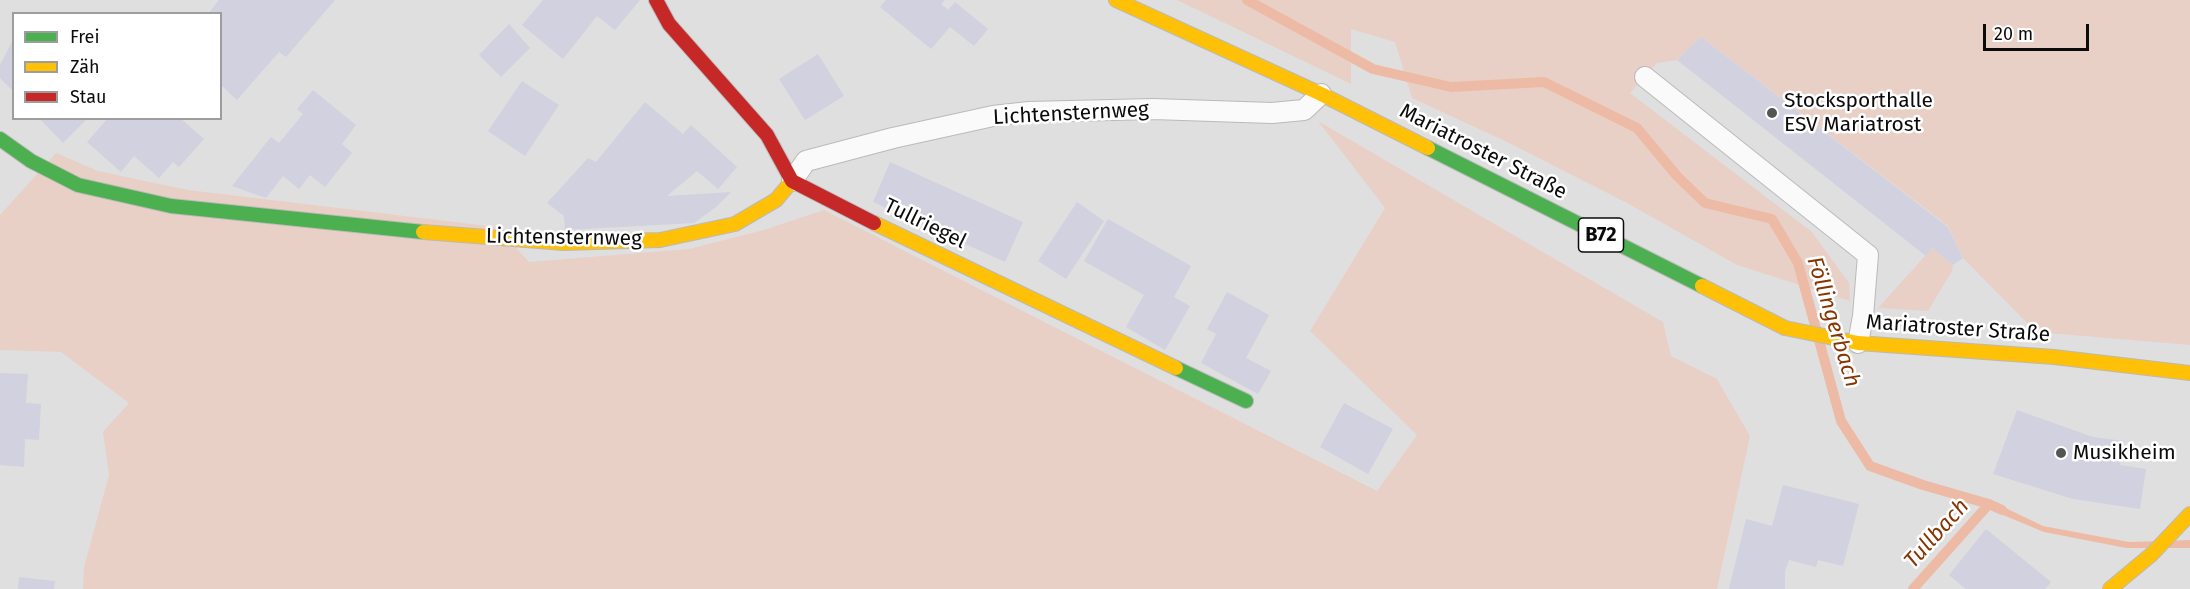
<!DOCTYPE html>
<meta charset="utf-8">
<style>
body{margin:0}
#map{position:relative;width:2190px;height:589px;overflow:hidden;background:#dfdfe0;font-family:"Fira Sans",sans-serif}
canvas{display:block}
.legend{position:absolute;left:12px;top:12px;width:210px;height:108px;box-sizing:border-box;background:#fff;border:2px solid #9d9d9e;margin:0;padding:8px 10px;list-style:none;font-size:18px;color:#0b0b0c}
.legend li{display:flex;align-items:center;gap:12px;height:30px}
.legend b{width:30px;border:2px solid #9d9d9e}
.scale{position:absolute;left:1983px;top:24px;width:106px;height:27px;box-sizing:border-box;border:3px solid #0b0b0c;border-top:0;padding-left:8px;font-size:18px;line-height:21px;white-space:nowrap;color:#0b0b0c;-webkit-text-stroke:4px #fff;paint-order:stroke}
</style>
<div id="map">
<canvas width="2190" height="589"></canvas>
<ul class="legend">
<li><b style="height:8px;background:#4caf50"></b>Frei</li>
<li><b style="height:8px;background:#ffc107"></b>Zäh</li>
<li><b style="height:8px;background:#c62828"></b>Stau</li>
</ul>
<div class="scale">20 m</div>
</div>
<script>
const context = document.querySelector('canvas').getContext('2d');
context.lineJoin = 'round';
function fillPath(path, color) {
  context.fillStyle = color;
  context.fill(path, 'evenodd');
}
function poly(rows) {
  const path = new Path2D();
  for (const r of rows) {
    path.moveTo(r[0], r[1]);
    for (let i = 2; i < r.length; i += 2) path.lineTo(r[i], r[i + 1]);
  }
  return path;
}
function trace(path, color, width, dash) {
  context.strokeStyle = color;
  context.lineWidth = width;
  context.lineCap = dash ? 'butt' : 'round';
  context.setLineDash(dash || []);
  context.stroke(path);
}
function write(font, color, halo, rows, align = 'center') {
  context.font = font + ' "Fira Sans",sans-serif';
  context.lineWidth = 5;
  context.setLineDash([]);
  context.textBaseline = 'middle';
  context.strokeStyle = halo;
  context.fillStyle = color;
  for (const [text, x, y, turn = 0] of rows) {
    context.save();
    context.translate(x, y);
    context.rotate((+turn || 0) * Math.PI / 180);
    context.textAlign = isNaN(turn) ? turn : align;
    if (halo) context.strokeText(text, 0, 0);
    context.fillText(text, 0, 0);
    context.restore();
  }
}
fillPath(poly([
 [1177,0,2190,0,2190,345,2036,332,1963,258,1948,226,1701,37,1677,60,1657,63,1630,93,1812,232,1849,283,1850,301,1737,265,1627,203,1507,142,1412,98,1395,42,1351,29,1351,84],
 [1318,121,1663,322,1671,356,1717,379,1750,436,1717,589,83,589,84,567,109,475,103,432,129,403,61,352,0,350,0,215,56,153,98,171,188,190,497,227,529,262,689,249,764,230,824,210,1377,491,1417,435,1310,331,1385,208],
 [1932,248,1953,265,1952,271,1928,311,1878,308]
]), '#e9d0c6');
fillPath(poly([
 [1991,501,2043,526,2129,542,2190,540,2190,548,2126,548,2044,532,1986,508]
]), '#edbba5');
trace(poly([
 [1247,0,1373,69,1451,87,1544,82,1637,128,1677,176,1705,203,1772,219,1798,263,1841,421,1870,466,1923,485,1989,504,2002,510],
 [1913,589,1989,504]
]), '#edbba5', 10);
fillPath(poly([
 [219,0,335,0,286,57,279,52,237,100,220,84,220,14,208,14],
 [543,0,640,0,615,30,597,16,563,59,522,25],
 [886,0,945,0,941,4,948,10,955,2,988,29,974,46,950,27,931,49,880,7],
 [509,24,530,48,501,77,479,55],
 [1701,37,1948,227,1963,258,1953,265,1932,248,1926,256,1677,60],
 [14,38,14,92,0,78,0,65],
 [818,54,844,96,805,120,779,79],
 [522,81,559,105,525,156,488,131],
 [313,90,356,125,342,144,352,153,325,187,310,175,299,189,283,176,266,198,232,186,271,137,279,143,303,114,297,109],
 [645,102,683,134,691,125,737,167,718,189,697,171,667,196,731,192,716,207,694,223,565,230,564,216,547,203,588,158,596,162],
 [39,118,88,118,63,143],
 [108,118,180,118,204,139,179,167,173,162,159,178,134,156,121,172,87,142],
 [890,162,1023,222,1005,262,873,202],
 [1077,202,1104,221,1066,279,1038,261],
 [1108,219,1191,266,1174,297,1190,306,1165,350,1126,327,1144,295,1084,261],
 [1227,292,1269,315,1246,358,1271,371,1258,394,1201,363,1216,334,1207,329],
 [0,373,28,374,26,403,41,404,39,440,25,439,24,467,0,465],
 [1344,403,1393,429,1368,474,1320,447],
 [2017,410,2093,437,2124,441,2120,465,2146,469,2140,509,2073,499,1993,474],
 [1783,485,1859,504,1843,566,1818,560,1816,567,1789,560,1785,571,1785,589,1729,589,1746,519,1772,526],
 [1986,529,2051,582,2045,589,1966,589,1949,575],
 [19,577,55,581,54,589,18,589]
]), '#d1d1df');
const lane = poly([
 [1645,77,1868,255,1863,316,1858,343],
 [792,181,806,161,893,138,993,116,1029,112,1153,109,1272,113,1304,110,1321,94]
]);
const fast = poly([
 [0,139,31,161,78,185,171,206,423,232],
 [1428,148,1702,286],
 [1176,368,1246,401]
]);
const slow = poly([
 [1116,0,1321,94,1428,148],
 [874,223,1176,368],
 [423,232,564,243,660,240,735,224,776,200,792,181],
 [1702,286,1785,328,1858,343,2054,357,2190,373],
 [2110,589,2152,554,2190,514]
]);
const jam = poly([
 [656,0,669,24,767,135,792,181,874,223]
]);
trace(lane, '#bababb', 22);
trace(fast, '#bababb', 16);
trace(slow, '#bababb', 16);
trace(jam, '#bababb', 16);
trace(lane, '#fafafa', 20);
trace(fast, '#4caf50', 14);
trace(slow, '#ffc107', 14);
trace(jam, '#c62828', 14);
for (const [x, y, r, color] of [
 [1772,113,6,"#555556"],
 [2061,453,6,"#555556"]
]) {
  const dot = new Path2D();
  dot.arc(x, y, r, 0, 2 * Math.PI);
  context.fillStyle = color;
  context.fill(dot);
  trace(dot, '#fff', 2);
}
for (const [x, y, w] of [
 [1601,235,45]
]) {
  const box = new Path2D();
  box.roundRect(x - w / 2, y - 17, w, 34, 4.5);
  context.fillStyle = '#fff';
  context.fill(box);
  trace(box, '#0b0b0c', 1.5);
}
write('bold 20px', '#0b0b0c', null, [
 ["B72",1601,235]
]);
write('21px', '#0b0b0c', '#fff', [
 ["Stocksporthalle",1784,101],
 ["ESV Mariatrost",1784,125],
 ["Musikheim",2073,453]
], 'left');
write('21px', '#0b0b0c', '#fff', [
 ["Lichtensternweg",1071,114,-3],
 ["Mariatroster Straße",1483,152,27],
 ["Tullriegel",925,224,26],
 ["Lichtensternweg",564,238,1],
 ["Mariatroster Straße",1958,329,4]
]);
write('italic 22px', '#873401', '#fff', [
 ["Föllingerbach",1833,322,73],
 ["Tullbach",1937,534,-48]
]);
</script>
